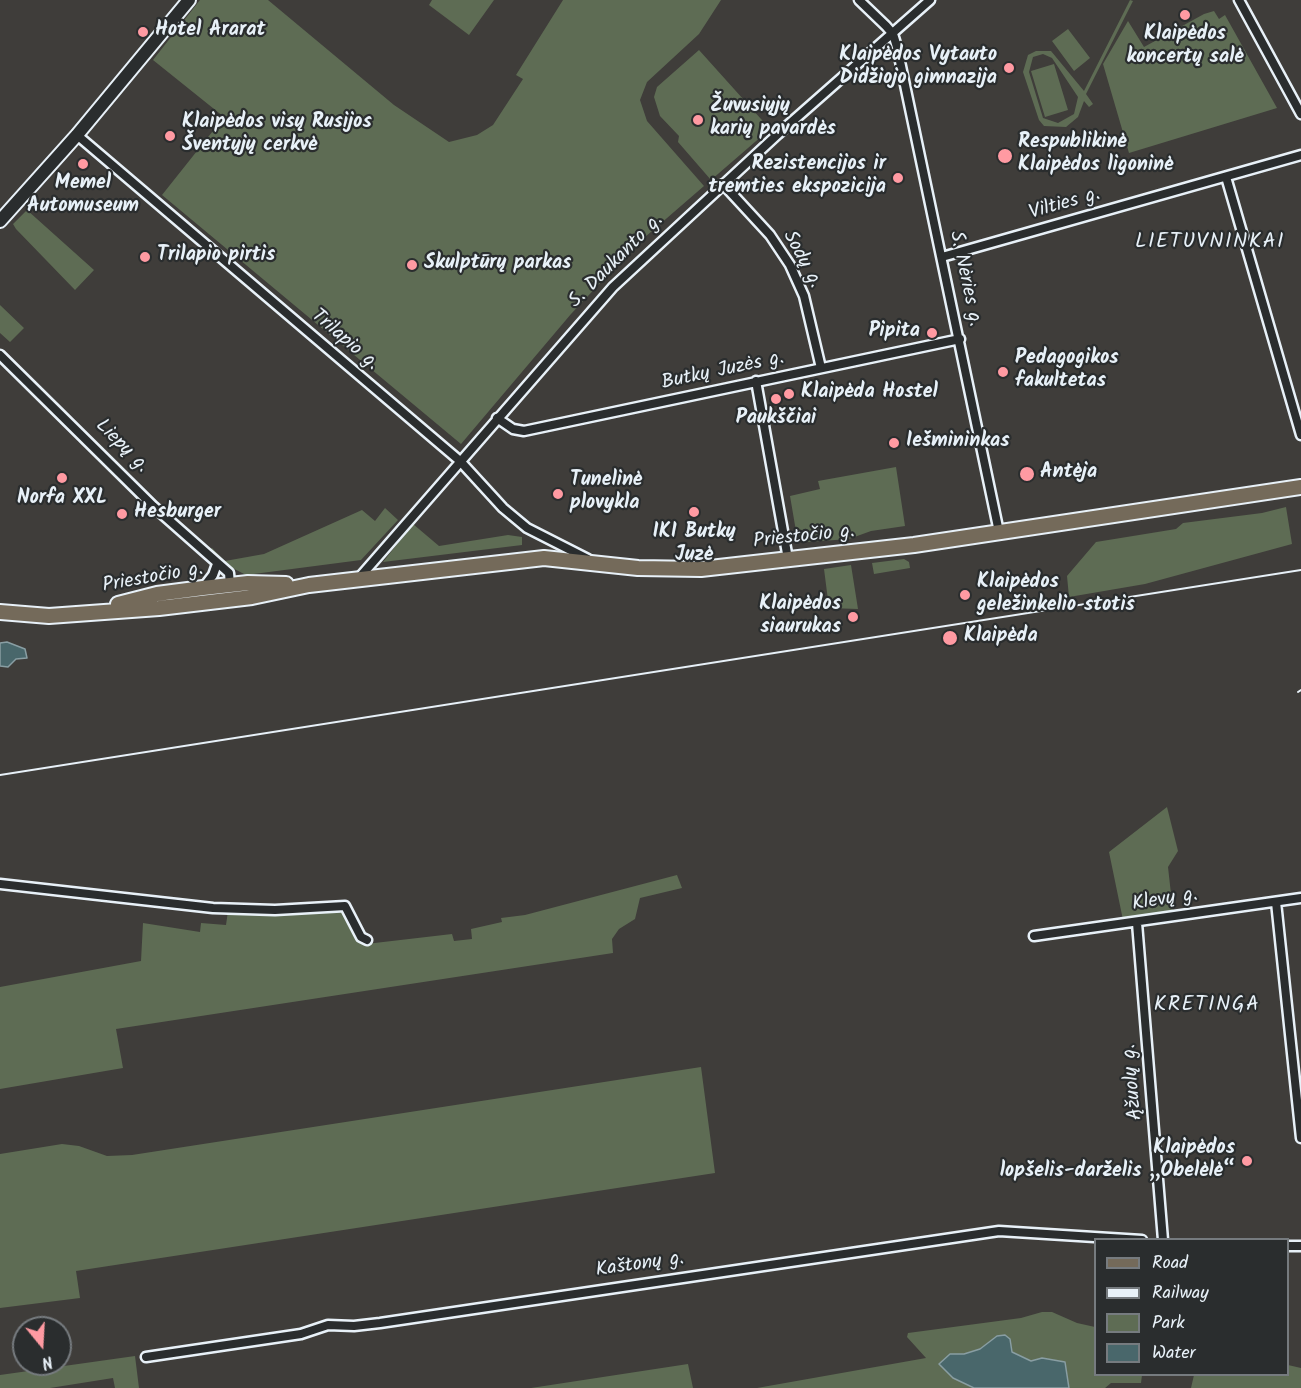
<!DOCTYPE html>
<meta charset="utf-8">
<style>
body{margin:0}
#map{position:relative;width:1301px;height:1388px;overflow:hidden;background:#3f3d3a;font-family:Kalam,sans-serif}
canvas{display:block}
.legend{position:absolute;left:1094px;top:1238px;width:195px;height:138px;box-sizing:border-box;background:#2a2d2e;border:2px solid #767b7f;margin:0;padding:8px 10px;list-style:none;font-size:18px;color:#e8f1f8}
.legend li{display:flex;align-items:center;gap:12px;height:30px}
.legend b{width:30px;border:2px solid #767b7f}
.north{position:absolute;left:12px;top:1316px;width:60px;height:60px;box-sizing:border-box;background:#2a2d2e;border:2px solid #767b7f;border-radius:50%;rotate:162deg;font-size:16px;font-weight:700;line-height:24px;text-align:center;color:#e8f1f8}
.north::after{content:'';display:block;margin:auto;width:21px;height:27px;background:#ff9aa2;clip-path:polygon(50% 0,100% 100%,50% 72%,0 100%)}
</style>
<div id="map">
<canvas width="1301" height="1388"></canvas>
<ul class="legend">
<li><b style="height:8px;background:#746a5a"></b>Road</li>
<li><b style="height:8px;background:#e8f1f8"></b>Railway</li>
<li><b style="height:16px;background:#5e6c54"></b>Park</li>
<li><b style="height:16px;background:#49676b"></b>Water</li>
</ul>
<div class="north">N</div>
</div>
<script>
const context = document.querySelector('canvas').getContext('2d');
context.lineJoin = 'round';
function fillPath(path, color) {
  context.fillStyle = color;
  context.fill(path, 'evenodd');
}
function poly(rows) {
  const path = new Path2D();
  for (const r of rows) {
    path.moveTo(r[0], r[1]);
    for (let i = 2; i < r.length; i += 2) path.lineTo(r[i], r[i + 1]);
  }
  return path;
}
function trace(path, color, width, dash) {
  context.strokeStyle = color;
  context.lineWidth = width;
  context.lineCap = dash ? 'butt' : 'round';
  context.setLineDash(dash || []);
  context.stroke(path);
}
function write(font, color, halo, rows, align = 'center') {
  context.font = font + ' Kalam,sans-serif';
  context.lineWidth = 4.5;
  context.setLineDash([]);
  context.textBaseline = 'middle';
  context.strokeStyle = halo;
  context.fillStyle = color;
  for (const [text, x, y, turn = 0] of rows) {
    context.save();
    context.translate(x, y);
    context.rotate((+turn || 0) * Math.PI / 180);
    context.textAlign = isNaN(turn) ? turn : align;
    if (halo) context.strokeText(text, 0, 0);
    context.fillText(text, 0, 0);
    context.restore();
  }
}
fillPath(poly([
 [200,0,268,0,394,105,449,142,477,135,493,125,523,79,516,75,563,0,721,0,699,34,647,82,640,100,647,121,704,186,637,244,571,314,461,444,162,195,224,117,153,60],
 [432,0,494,0,469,35,429,5],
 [1130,0,1133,1,1086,94,1093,104,1089,107,1084,101,1078,117,1066,127,1044,126,1039,120,1023,72,1028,55,1036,51,1051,51,1084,91],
 [1043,54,1052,58,1078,97,1074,114,1058,123,1043,118,1029,72,1033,57],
 [1214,11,1219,19,1225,15,1277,108,1129,153,1103,64,1128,21,1144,47,1204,14],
 [1068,29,1090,58,1074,71,1052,41],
 [699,50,770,129,711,180,678,142,679,136,660,116,654,97,657,87],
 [1054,64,1068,110,1045,117,1031,71],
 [27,210,94,270,75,290,16,229,13,224],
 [0,305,24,328,10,342,0,333],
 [896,467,905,526,871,531,849,539,807,542,797,537,790,496,820,489,818,481],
 [1286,507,1292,544,1145,584,1069,597,1067,576,1096,542,1176,529,1183,523,1262,513],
 [385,508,398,520,361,560,246,575,219,561,208,551,212,548,225,561,264,554,362,510,375,521],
 [413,524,439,546,508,535,522,537,522,545,383,562],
 [904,559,909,562,910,568,874,574,872,563],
 [851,565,858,609,829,608,824,569],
 [1167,807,1178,851,1168,867,1173,912,1123,920,1109,852],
 [677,875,682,888,640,898,635,919,619,929,612,939,613,953,116,1029,123,1068,0,1089,0,987,141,961,143,923,200,932,201,923,226,925,228,911,262,914,341,910,346,912,366,944,452,934,454,941,472,939,471,929,502,922,501,918,525,915],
 [701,1067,715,1173,76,1271,80,1298,0,1308,0,1154,62,1144,79,1146,107,1156,132,1155],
 [1042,1312,1052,1312,1077,1323,1095,1327,1096,1374,1142,1375,1141,1383,1111,1383,1105,1388,1069,1388,1065,1362,1042,1358,1032,1361,1012,1352,1010,1339,997,1336,980,1349,964,1354,950,1354,974,1388,757,1388,926,1358,907,1337,908,1333,1021,1318],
 [135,1356,139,1388,115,1388,113,1378,50,1388,0,1388,0,1375],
 [688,1364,693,1388,531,1388],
 [1288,1365,1301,1368,1301,1388,1191,1388,1194,1375,1288,1374]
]), '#5e6c54');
const water = poly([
 [7,642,25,649,27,658,16,659,8,667,0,666,0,643,7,642],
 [1005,1335,1010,1339,1012,1352,1031,1361,1042,1358,1065,1362,1069,1388,974,1388,953,1378,939,1364,950,1354,964,1354,980,1349,997,1336,1005,1335]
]);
fillPath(water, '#49676b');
trace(water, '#899ea3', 1.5);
const minor = poly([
 [859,0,886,26,893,34,897,47,999,532],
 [1239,0,1301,114],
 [77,135,460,461,503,508,527,528,588,559],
 [1226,177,1301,435],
 [723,184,770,235,790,265,804,296,821,368],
 [942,257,1301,155],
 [0,355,153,506,229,573,230,585],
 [756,381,788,559],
 [497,418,513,429,524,431,960,339],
 [359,578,613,287,778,134,930,0],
 [203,588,213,575,217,564],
 [0,884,213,908,275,910,345,906,361,937,367,940],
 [1276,902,1301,1138],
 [1137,923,1163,1240],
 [1034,936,1301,898],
 [1288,1246,1301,1246],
 [146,1357,301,1334,328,1325,354,1326,380,1323,999,1231,1142,1240]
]);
const secondary = poly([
 [0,221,77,135,189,0]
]);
const primary = poly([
 [118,604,157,594,203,588,248,583,286,584],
 [0,612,49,616,159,608,252,597,309,585,544,558,638,568,701,569,914,545,1301,487]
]);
trace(minor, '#e8f1f8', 13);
trace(secondary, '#e8f1f8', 16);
trace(primary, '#e8f1f8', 18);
trace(minor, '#2a2d2e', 8);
trace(secondary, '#2a2d2e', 12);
trace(primary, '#746a5a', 14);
trace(poly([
 [1298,692,1301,690],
 [0,775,1301,570]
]), '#e8f1f8', 2);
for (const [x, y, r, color] of [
 [1185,15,6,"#ff9aa2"],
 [143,32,6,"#ff9aa2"],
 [1009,68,6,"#ff9aa2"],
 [698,120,6,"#ff9aa2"],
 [170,136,6,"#ff9aa2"],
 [1005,156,8,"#ff9aa2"],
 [83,164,6,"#ff9aa2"],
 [898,178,6,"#ff9aa2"],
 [145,257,6,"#ff9aa2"],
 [412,265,6,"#ff9aa2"],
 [932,333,6,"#ff9aa2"],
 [1003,372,6,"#ff9aa2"],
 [789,394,6,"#ff9aa2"],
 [776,399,6,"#ff9aa2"],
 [894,443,6,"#ff9aa2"],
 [1027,474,8,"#ff9aa2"],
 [62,478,6,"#ff9aa2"],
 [558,494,6,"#ff9aa2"],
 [694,512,6,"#ff9aa2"],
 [122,514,6,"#ff9aa2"],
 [965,595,6,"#ff9aa2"],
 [853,617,6,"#ff9aa2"],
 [950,638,8,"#ff9aa2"],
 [1247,1161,6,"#ff9aa2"]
]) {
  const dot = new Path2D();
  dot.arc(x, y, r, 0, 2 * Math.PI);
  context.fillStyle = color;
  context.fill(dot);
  trace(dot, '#2a2d2e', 2);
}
write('bold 20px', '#e8f1f8', '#2a2d2e', [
 ["Hotel Ararat",155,32],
 ["Klaipėdos",1185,36,"center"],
 ["koncertų salė",1185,59,"center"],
 ["Klaipėdos Vytauto",997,57,"right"],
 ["Didžiojo gimnazija",997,80,"right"],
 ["Žuvusiųjų",710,108],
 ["karių pavardės",710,131],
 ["Klaipėdos visų Rusijos",182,124],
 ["Šventųjų cerkvė",182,147],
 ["Respublikinė",1018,144],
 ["Klaipėdos ligoninė",1018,167],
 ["Rezistencijos ir",886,166,"right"],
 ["tremties ekspozicija",886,189,"right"],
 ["Memel",83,185,"center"],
 ["Automuseum",83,208,"center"],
 ["Trilapio pirtis",157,257],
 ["Skulptūrų parkas",424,265],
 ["Pipita",920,333,"right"],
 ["Pedagogikos",1015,360],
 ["fakultetas",1015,383],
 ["Klaipėda Hostel",801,394],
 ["Paukščiai",776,420,"center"],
 ["Iešmininkas",906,443],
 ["Antėja",1040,474],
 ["Tunelinė",570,482],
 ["plovykla",570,505],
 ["Norfa XXL",62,500,"center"],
 ["Hesburger",134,514],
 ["IKI Butkų",694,534,"center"],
 ["Juzė",694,557,"center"],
 ["Klaipėdos",977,584],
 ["geležinkelio stotis",977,607],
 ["Klaipėdos",841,606,"right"],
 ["siaurukas",841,629,"right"],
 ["Klaipėda",964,638],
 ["Klaipėdos",1235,1150,"right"],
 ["lopšelis-darželis „Obelėlė“",1235,1173,"right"]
], 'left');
write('20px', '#e8f1f8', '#2a2d2e', [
 ["Vilties g.",1065,205,-16],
 ["Sodų g.",801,260,62],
 ["S. Daukanto g.",617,262,-45],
 ["S. Nėries g.",964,279,78],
 ["Trilapio g.",344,341,41],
 ["Butkų Juzės g.",723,372,-12],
 ["Liepų g.",121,447,45],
 ["Priestočio g.",804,538,-6],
 ["Priestočio g.",153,579,-10],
 ["Klevų g.",1165,901,-9],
 ["Ąžuolų g.",1134,1082,-95],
 ["Kaštonų g.",640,1266,-8]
]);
context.letterSpacing = '1.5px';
write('21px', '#e8f1f8', '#2a2d2e', [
 ["LIETUVNINKAI",1210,243],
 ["KRETINGA",1207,1006]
]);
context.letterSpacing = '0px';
</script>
